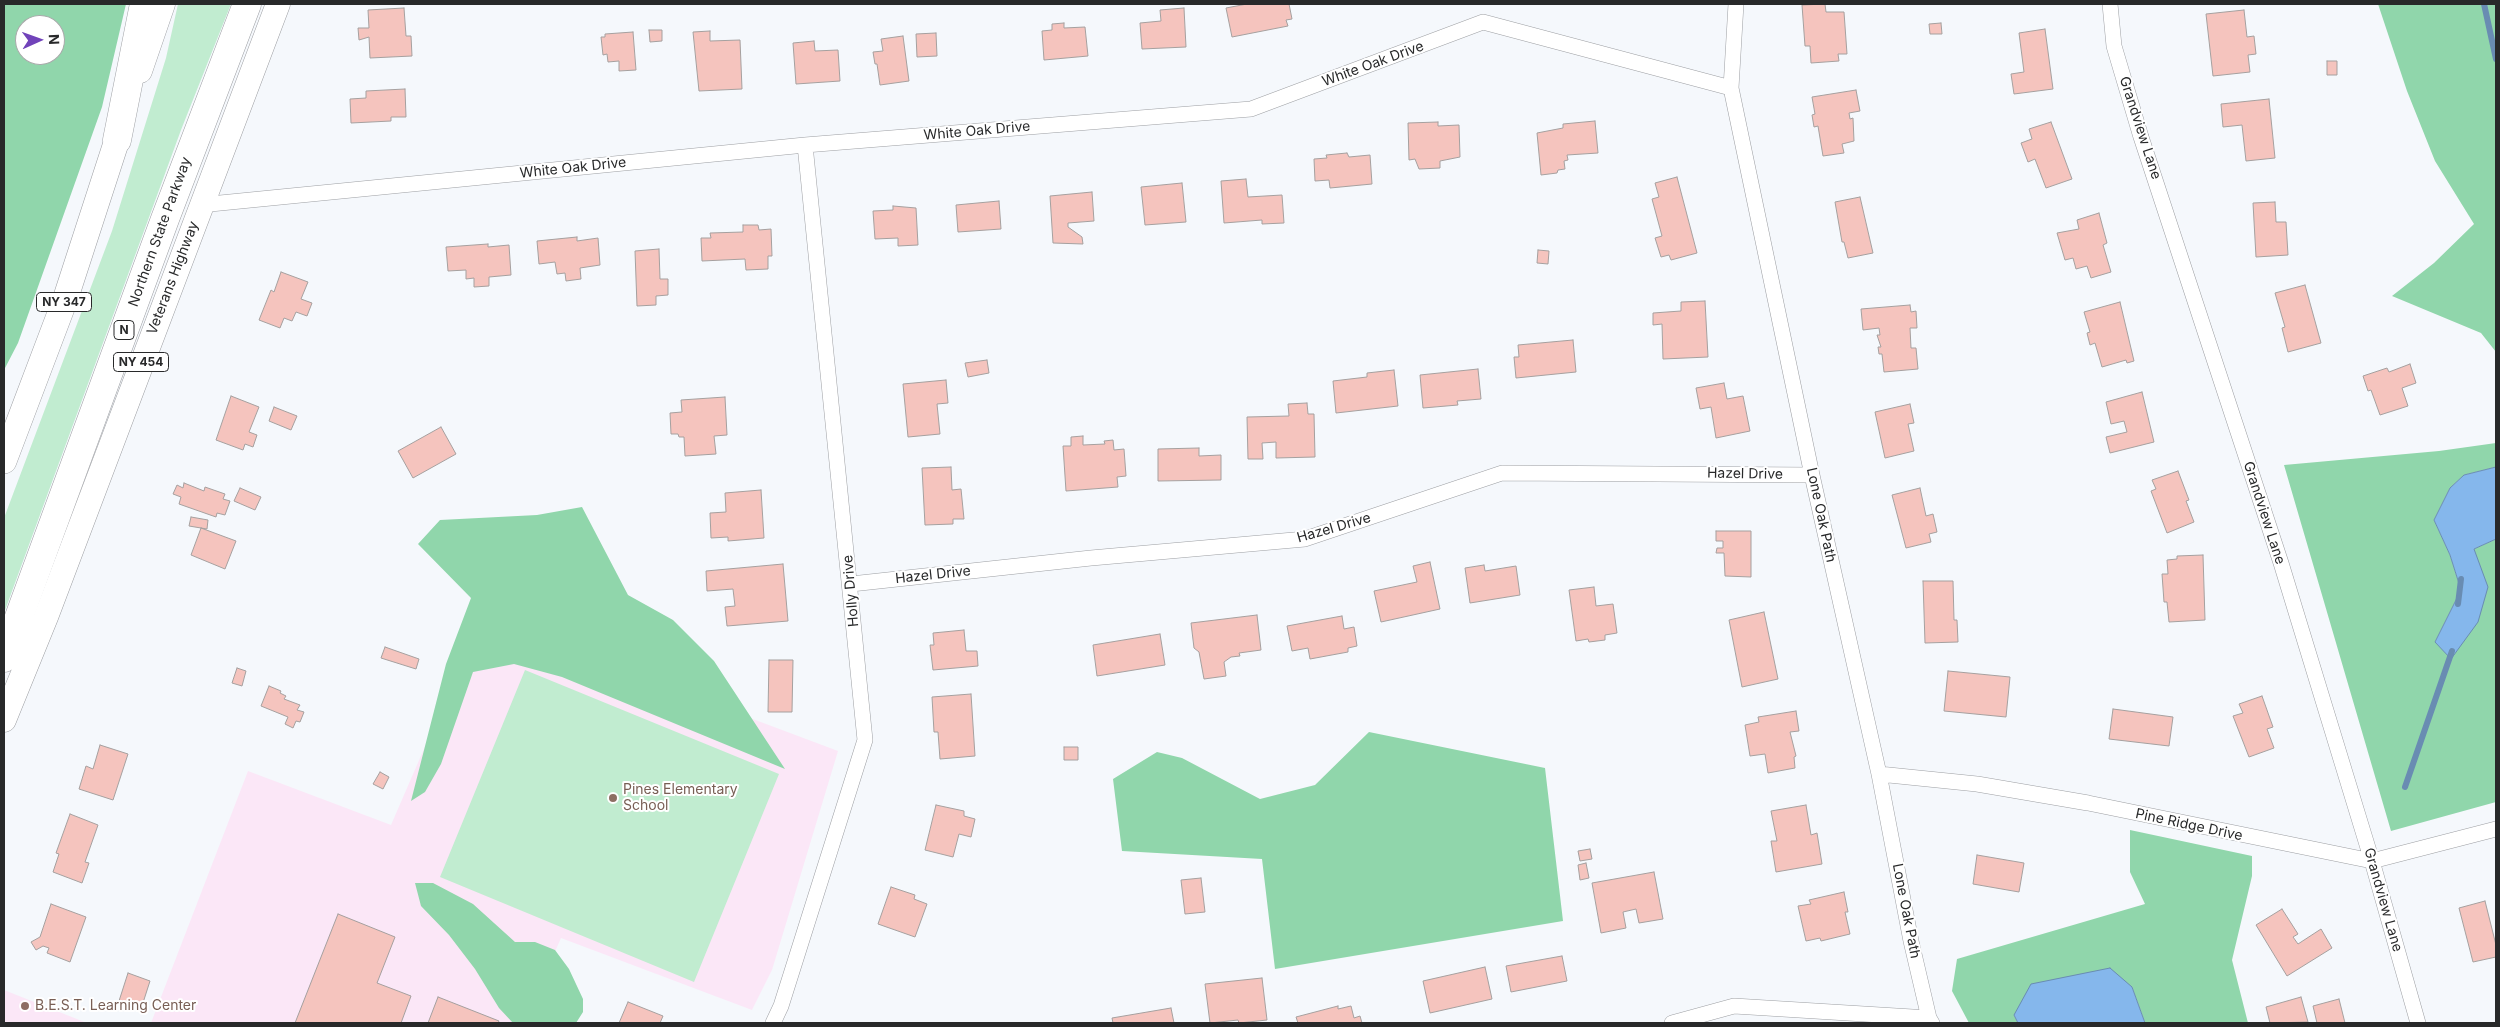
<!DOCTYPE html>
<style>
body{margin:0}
#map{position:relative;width:2500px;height:1027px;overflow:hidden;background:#f5f8fc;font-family:Inter,sans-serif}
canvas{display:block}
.frame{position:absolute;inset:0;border:5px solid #28292a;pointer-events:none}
.north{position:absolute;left:15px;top:15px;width:50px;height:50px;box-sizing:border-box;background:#fff;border:1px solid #a9a9aa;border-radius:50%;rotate:88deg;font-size:14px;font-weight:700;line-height:20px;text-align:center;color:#28292a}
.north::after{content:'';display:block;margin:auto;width:18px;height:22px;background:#7143ba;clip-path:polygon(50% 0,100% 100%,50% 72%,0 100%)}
</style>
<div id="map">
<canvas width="2500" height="1027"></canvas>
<div class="frame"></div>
<div class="north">N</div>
</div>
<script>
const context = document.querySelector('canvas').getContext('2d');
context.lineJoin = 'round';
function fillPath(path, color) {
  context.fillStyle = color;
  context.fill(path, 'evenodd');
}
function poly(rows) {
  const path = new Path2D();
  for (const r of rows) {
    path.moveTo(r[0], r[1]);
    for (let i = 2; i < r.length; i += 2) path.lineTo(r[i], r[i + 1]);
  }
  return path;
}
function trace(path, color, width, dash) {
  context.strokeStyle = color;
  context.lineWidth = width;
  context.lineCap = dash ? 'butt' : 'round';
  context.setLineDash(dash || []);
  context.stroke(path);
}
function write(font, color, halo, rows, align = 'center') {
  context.font = font + ' Inter,sans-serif';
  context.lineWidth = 4;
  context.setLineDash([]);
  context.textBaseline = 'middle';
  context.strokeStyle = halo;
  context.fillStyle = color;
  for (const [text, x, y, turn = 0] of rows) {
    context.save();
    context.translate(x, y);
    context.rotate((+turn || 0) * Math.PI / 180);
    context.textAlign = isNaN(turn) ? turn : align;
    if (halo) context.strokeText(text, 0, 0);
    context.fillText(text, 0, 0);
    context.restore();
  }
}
fillPath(poly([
 [481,617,838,751,772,970,752,1010,561,938,525,1020,531,1023,151,1023,248,771,391,825],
 [4,990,87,1023,4,1023]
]), '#fbe7f7');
fillPath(poly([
 [178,4,231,4,181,130,4,613,4,518,112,231,166,58],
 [525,670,779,774,694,982,440,877]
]), '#c1ecd0');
fillPath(poly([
 [4,4,126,4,102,107,18,343,4,370],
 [25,25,55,25,55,55,25,55],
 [2378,4,2496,4,2496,352,2481,333,2392,296,2434,263,2474,224,2435,161,2407,91],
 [2496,443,2496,467,2464,475,2450,488,2434,520,2450,555,2461,590,2435,642,2451,658,2474,549,2496,539,2496,802,2391,831,2284,465,2439,451],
 [582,507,628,595,673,620,714,661,785,769,562,677,514,664,473,672,441,764,425,792,411,801,446,664,471,598,418,544,440,520,537,515],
 [1369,732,1545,768,1563,921,1275,969,1262,859,1122,851,1113,779,1157,752,1182,758,1260,799,1315,785],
 [2130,830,2252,856,2252,876,2232,960,2248,1023,2145,1023,2132,987,2014,1015,2018,1023,1969,1023,1952,991,1957,959,2145,904,2130,872],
 [415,883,433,883,473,904,515,942,535,942,555,950,569,969,583,999,583,1012,576,1023,513,1023,499,1008,475,969,449,935,421,906]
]), '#90d6ab');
const water = poly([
 [2496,467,2496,539,2474,549,2488,587,2478,622,2451,659,2435,642,2461,590,2450,555,2434,520,2450,488,2464,475,2496,467],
 [2110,968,2132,987,2145,1023,2018,1023,2014,1015,2031,984,2110,968]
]);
fillPath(water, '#85b7ec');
trace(water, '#698cb2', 1);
trace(poly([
 [2484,4,2496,59],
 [2458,604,2461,579],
 [2405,787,2452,651]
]), '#698cb2', 6);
const building = poly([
 [1247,4,1289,4,1292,19,1286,20,1288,26,1232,37,1226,8,1247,4],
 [1825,4,1826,12,1844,12,1847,54,1838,54,1839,61,1811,63,1810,46,1805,46,1802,5,1825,4],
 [404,8,406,36,411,36,412,56,370,58,369,37,359,40,358,28,369,28,368,10,404,8],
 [1184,8,1186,47,1142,49,1140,23,1161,21,1160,10,1184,8],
 [2244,10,2247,37,2254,36,2256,54,2248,55,2250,72,2213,76,2206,14,2244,10],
 [1064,23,1064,28,1085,27,1088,56,1044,60,1042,31,1052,30,1052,24,1064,23],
 [1941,23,1942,34,1930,34,1929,24,1941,23],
 [2045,29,2053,89,2014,94,2011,74,2024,72,2019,33,2045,29],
 [649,30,662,30,662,41,650,42,649,30],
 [710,31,710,41,740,40,742,89,699,91,693,32,710,31],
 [633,32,636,70,619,71,619,61,608,62,607,54,603,55,601,37,605,37,605,34,633,32],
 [936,33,937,56,917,57,916,34,936,33],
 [903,36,909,81,880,85,877,64,875,64,873,52,883,51,881,39,903,36],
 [814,41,815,51,838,50,840,81,796,84,793,43,814,41],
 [2327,61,2337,61,2337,75,2327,75,2327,61],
 [405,89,406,117,391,117,391,121,351,123,350,99,366,98,366,91,405,89],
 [1856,90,1860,111,1849,113,1850,119,1853,118,1854,141,1842,144,1844,153,1823,156,1818,126,1814,127,1812,115,1815,114,1812,97,1856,90],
 [2269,99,2275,158,2246,161,2242,125,2223,127,2221,104,2269,99],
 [1595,121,1598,153,1567,155,1568,160,1564,161,1565,169,1558,170,1557,173,1541,175,1537,133,1563,128,1563,124,1595,121],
 [1438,122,1438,126,1459,125,1460,157,1440,161,1440,168,1419,169,1415,159,1409,160,1408,123,1438,122],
 [2051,122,2072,179,2046,188,2035,159,2028,162,2021,143,2032,139,2029,129,2051,122],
 [1347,153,1349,157,1370,155,1372,184,1330,188,1329,180,1315,181,1314,159,1327,158,1326,155,1347,153],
 [1677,177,1697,253,1671,260,1669,255,1661,257,1655,238,1662,236,1652,199,1659,197,1655,183,1677,177],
 [1246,179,1248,197,1282,195,1284,223,1262,224,1262,220,1224,223,1221,181,1246,179],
 [1182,183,1186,222,1145,225,1141,187,1182,183],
 [1092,192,1094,221,1068,223,1068,227,1082,237,1083,244,1053,243,1050,196,1092,192],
 [1860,197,1873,253,1848,258,1844,242,1842,242,1835,202,1860,197],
 [999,201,1001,229,958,232,956,205,999,201],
 [2275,202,2276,222,2286,222,2288,255,2256,257,2253,203,2275,202],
 [893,206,916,208,918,245,898,246,898,238,875,239,873,211,893,210,893,206],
 [2099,213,2107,243,2103,245,2111,272,2091,278,2087,266,2076,269,2073,258,2065,260,2057,233,2079,229,2077,220,2099,213],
 [743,225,758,225,759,230,771,229,772,256,768,256,768,269,746,270,745,259,702,261,701,238,711,238,710,233,743,232,743,225],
 [577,237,577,241,598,238,600,265,580,268,581,279,566,281,565,273,557,274,555,262,539,264,537,241,577,237],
 [488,244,488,247,509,245,511,275,489,277,489,286,474,287,474,278,466,279,466,270,448,271,446,247,488,244],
 [659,249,660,279,668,279,668,295,656,296,656,305,637,306,635,251,659,249],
 [1538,250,1549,251,1548,264,1537,263,1538,250],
 [281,272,308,282,301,299,312,303,307,316,296,312,292,321,284,318,280,328,259,320,271,290,274,292,281,272],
 [2305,285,2321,343,2288,352,2282,328,2285,327,2275,293,2305,285],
 [1705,301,1708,357,1663,359,1662,324,1653,325,1653,313,1681,311,1681,302,1705,301],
 [2120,302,2134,361,2127,363,2126,360,2102,367,2095,343,2090,345,2087,333,2090,332,2084,312,2120,302],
 [1910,305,1911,312,1916,311,1917,328,1910,328,1911,348,1916,348,1918,369,1884,372,1882,354,1879,354,1878,347,1881,347,1877,335,1880,335,1879,328,1863,330,1861,309,1910,305],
 [1573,340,1576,372,1516,378,1514,357,1519,357,1518,345,1573,340],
 [987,360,989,373,968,377,965,363,987,360],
 [2410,364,2416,383,2402,388,2408,406,2380,415,2371,390,2368,391,2363,376,2387,368,2389,372,2410,364],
 [1478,369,1481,399,1457,401,1458,405,1423,408,1420,375,1478,369],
 [1394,370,1398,406,1336,413,1333,381,1367,377,1367,373,1394,370],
 [946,380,948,403,937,404,940,434,908,437,903,384,946,380],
 [1724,383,1727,399,1743,396,1750,431,1716,438,1711,407,1700,409,1696,388,1724,383],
 [2142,392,2154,442,2110,453,2106,437,2127,432,2124,421,2111,424,2106,402,2142,392],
 [231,396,259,407,249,432,257,435,253,447,245,444,243,450,216,440,231,396],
 [725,397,727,435,714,436,716,454,685,456,684,437,679,437,678,434,671,434,670,413,682,412,681,400,725,397],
 [1307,403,1308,414,1314,414,1315,457,1276,458,1276,442,1262,443,1263,459,1248,459,1247,417,1289,416,1288,404,1307,403],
 [1910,404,1914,423,1908,424,1914,451,1885,458,1875,412,1910,404],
 [274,407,297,416,291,430,269,421,274,407],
 [441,427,456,454,413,478,398,451,441,427],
 [1083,436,1083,445,1105,444,1104,441,1113,440,1114,450,1124,449,1126,476,1117,477,1118,487,1066,491,1063,446,1071,446,1071,437,1083,436],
 [1199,448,1199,456,1221,455,1221,480,1158,481,1158,449,1199,448],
 [951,467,952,490,961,489,964,519,953,519,953,524,925,525,922,468,951,467],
 [2178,471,2189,500,2186,501,2194,522,2167,533,2151,491,2156,489,2152,480,2178,471],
 [184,483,204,491,205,487,225,494,223,499,230,501,225,515,217,513,216,517,179,504,181,497,173,494,177,485,183,488,184,483],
 [240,488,261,497,255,510,234,501,240,488],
 [1920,488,1926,516,1933,514,1937,532,1929,534,1931,542,1906,548,1892,495,1920,488],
 [761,490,764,538,728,541,728,537,711,538,710,513,726,512,725,493,761,490],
 [191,517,208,520,207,529,189,526,191,517],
 [201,528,236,541,225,569,191,555,201,528],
 [1716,531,1751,531,1751,577,1725,576,1724,553,1716,553,1717,548,1723,548,1723,541,1716,541,1716,531],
 [2203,555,2205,620,2169,622,2167,602,2164,602,2162,574,2168,574,2167,560,2177,559,2177,556,2203,555],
 [1430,562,1440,609,1381,622,1374,591,1417,582,1413,566,1430,562],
 [783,564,788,621,727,626,725,607,735,606,733,589,707,591,706,571,783,564],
 [1484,565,1485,571,1516,566,1520,595,1470,603,1465,568,1484,565],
 [1923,581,1953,581,1954,620,1957,620,1958,642,1925,643,1923,581],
 [1594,587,1596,606,1613,604,1617,633,1605,635,1605,640,1589,642,1588,639,1576,641,1569,590,1594,587],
 [1764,612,1778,679,1742,687,1729,620,1764,612],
 [1257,615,1261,650,1239,653,1240,656,1231,657,1224,662,1226,676,1204,679,1199,652,1194,648,1191,623,1257,615],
 [1342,616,1344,629,1354,627,1357,646,1348,648,1348,652,1310,659,1308,648,1292,651,1287,626,1342,616],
 [964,630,966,651,977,651,978,666,933,670,930,645,934,645,933,633,964,630],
 [1160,634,1165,665,1097,676,1093,645,1160,634],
 [385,647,419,659,416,669,381,658,385,647],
 [769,660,793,660,792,712,768,712,769,660],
 [237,668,246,671,242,686,232,683,237,668],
 [1948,671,2010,677,2006,717,1944,711,1948,671],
 [269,686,281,691,280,693,286,696,284,699,300,705,297,710,304,712,300,722,296,721,293,728,285,724,288,717,261,706,269,686],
 [971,694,975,756,940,759,938,732,934,732,932,697,971,694],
 [2262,696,2273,727,2267,729,2274,748,2249,757,2233,716,2243,713,2239,704,2262,696],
 [2113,709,2173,717,2169,746,2109,739,2113,709],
 [1796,711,1799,731,1790,732,1796,756,1794,757,1795,768,1768,773,1765,754,1750,756,1745,725,1759,722,1758,717,1796,711],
 [100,745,128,754,113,800,79,789,86,766,93,769,100,745],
 [1064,747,1078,747,1078,760,1064,760,1064,747],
 [380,772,389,777,383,789,373,784,380,772],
 [936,805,964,811,964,816,975,819,971,837,959,834,953,857,925,850,936,805],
 [1806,805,1811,835,1817,833,1822,864,1776,872,1771,841,1777,841,1771,811,1806,805],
 [70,814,98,825,85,862,89,863,82,883,53,872,59,854,56,853,70,814],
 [1590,849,1592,859,1580,861,1578,851,1590,849],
 [1977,855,2024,863,2019,892,1973,884,1977,855],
 [1586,863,1589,878,1580,880,1578,865,1586,863],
 [1654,872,1663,919,1639,923,1636,909,1623,912,1626,928,1601,933,1592,883,1654,872],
 [1201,878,1205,912,1185,914,1181,880,1201,878],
 [891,887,915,895,914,899,927,904,915,937,878,924,891,887],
 [1844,892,1848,912,1845,912,1850,934,1821,941,1820,938,1806,941,1798,906,1811,904,1809,900,1844,892],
 [2485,901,2496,945,2496,957,2473,962,2459,908,2485,901],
 [51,904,86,917,70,962,47,953,49,948,43,946,36,950,31,942,40,937,51,904],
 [2282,909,2298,934,2293,937,2298,944,2321,929,2332,948,2287,976,2256,925,2282,909],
 [338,914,395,937,377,983,411,996,401,1023,295,1023,338,914],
 [1562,956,1567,981,1511,992,1506,966,1562,956],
 [1485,967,1492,999,1430,1013,1423,981,1485,967],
 [128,973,150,981,141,1009,119,1001,128,973],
 [1262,978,1267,1020,1239,1023,1238,1020,1210,1023,1205,984,1262,978],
 [438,997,499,1021,498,1023,428,1023,438,997],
 [2301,997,2308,1022,2270,1023,2266,1007,2301,997],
 [2339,999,2345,1023,2317,1023,2313,1006,2339,999],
 [628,1002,663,1016,660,1023,619,1023,628,1002],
 [1338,1006,1338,1009,1351,1006,1354,1018,1360,1016,1362,1023,1298,1023,1296,1017,1338,1006],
 [1171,1008,1174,1023,1113,1023,1112,1018,1171,1008]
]);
fillPath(building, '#f5c4be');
trace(building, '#a5a09f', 1);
const minor = poly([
 [1736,4,1731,88,1812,475,1879,774,1911,941,1929,1018,1932,1023],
 [2110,4,2114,46,2141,137,2281,563,2372,861,2418,1023],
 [200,205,805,145,1251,109,1483,22,1731,88],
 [851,584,1091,558,1305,539,1502,473,1812,475],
 [1879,774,1977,784,2088,803,2372,861,2496,829],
 [773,1023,781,1006,865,740,805,145],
 [1672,1023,1734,1006,1929,1018]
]);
const primary = poly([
 [140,71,163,4],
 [4,720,46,617,278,4]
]);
const trunk = poly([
 [4,461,65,300,117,140]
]);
const motorway = poly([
 [117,140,144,4],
 [4,658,165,219,247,4]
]);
trace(minor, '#9d9fa3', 16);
trace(primary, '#9d9fa3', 25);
trace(trunk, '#9d9fa3', 26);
trace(motorway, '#9d9fa3', 29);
trace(minor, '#fff', 15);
trace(primary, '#fff', 24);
trace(trunk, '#fff', 25);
trace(motorway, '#fff', 28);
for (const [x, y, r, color] of [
 [613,798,5,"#8d6e63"],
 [25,1006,5,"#8d6e63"]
]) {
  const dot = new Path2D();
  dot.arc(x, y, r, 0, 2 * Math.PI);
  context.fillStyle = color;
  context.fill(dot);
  trace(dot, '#fff', 2);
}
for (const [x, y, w] of [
 [64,302,55],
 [124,330,20],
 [141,362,55]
]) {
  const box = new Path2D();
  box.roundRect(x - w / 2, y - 9.5, w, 19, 4);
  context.fillStyle = '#fff';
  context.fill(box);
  trace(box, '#28292a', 1);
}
write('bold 12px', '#28292a', null, [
 ["NY 347",64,302],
 ["N",124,330],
 ["NY 454",141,362]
]);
write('14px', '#28292a', '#fff', [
 ["White Oak Drive",1373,64,-20],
 ["Grandview Lane",2140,128,72],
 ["White Oak Drive",977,131,-5],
 ["White Oak Drive",573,168,-6],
 ["Northern State Parkway",160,232,-70],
 ["Veterans Highway",173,278,-69],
 ["Hazel Drive",1745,474,1],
 ["Grandview Lane",2264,513,72],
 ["Lone Oak Path",1821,515,78],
 ["Hazel Drive",1334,528,-16],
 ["Hazel Drive",933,575,-6],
 ["Holly Drive",851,591,-95],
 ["Pine Ridge Drive",2189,825,12],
 ["Grandview Lane",2383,900,74],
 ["Lone Oak Path",1906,911,79]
]);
write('14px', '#785e54', '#fff', [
 ["Pines Elementary",623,790],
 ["School",623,806],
 ["B.E.S.T. Learning Center",35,1006]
], 'left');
</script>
